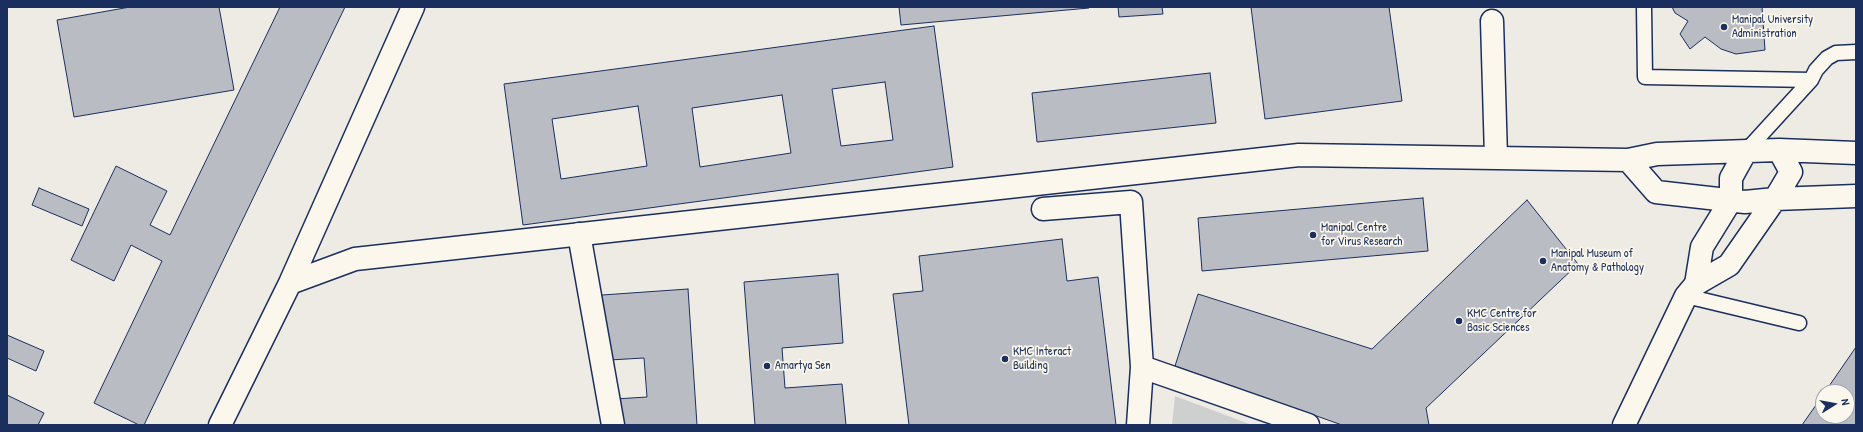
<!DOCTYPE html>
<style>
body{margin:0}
#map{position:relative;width:1863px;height:432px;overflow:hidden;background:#eeebe4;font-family:"Patrick Hand",sans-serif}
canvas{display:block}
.frame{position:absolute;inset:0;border:8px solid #1b2f5e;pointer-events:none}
.north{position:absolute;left:1815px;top:384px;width:40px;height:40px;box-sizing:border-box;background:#fbf7ec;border:1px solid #a1a7b3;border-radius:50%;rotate:79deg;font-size:11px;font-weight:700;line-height:16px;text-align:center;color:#1b2f5e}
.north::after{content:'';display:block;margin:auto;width:14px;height:18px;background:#1b2f5e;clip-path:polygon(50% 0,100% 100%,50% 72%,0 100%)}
</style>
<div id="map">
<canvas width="1863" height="432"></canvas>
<div class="frame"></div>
<div class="north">N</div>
</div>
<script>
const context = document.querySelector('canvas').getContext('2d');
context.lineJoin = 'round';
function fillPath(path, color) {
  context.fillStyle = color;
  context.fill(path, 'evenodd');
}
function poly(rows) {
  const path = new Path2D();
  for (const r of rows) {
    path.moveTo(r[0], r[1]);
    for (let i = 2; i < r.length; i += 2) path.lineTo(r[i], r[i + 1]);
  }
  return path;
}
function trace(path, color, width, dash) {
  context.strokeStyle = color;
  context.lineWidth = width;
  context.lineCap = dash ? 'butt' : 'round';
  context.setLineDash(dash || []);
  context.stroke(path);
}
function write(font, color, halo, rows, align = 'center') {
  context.font = font + ' "Patrick Hand",sans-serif';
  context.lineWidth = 3.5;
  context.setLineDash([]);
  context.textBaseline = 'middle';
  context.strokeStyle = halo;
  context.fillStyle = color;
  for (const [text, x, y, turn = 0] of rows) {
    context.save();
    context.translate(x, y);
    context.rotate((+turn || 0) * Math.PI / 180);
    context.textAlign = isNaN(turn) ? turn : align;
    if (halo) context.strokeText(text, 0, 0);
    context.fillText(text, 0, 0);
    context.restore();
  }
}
fillPath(poly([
 [1175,396,1252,425,1172,425]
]), '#cecfcf');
const building = poly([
 [130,7,219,7,234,90,74,117,57,20,130,7],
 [280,7,345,7,144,425,139,425,94,403,162,261,131,245,114,281,71,260,116,166,167,191,150,225,170,235,280,7],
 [899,7,1089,7,1089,8,901,25,899,7],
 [1118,7,1162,7,1163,14,1119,17,1118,7],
 [1251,7,1389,7,1402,101,1265,119,1251,7],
 [1672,7,1779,7,1762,7,1765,50,1736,54,1721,49,1705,37,1690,49,1680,34,1688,21,1675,13,1672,7],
 [934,26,953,167,523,225,504,84,934,26],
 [885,82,893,140,841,146,832,89,885,82],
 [782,95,791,153,700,167,692,108,782,95],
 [638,106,647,166,561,179,552,119,638,106],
 [1210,73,1216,123,1037,142,1032,93,1210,73],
 [39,188,89,209,82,226,32,205,39,188],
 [1423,198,1428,251,1202,271,1198,218,1423,198],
 [1527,200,1578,264,1426,408,1429,425,1342,425,1175,366,1198,294,1372,349,1527,200],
 [1062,239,1067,281,1098,277,1116,425,909,425,893,294,923,291,919,256,1062,239],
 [838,274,843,343,782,348,785,388,842,384,846,425,755,425,744,282,838,274],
 [688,289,697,425,601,425,599,400,647,397,644,358,592,361,588,296,688,289],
 [7,335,44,351,36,371,7,358,7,335],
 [1856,347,1856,425,1802,425,1823,395,1823,416,1847,416,1847,392,1825,392,1856,347],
 [7,395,44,413,38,425,7,425,7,395]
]);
fillPath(building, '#b9bcc3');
trace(building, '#1b2f5e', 1);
const lane = poly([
 [1644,7,1645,77,1811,80],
 [1746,151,1811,80,1816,70,1827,58,1836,53,1856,52],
 [1686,296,1799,323]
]);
const street = poly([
 [1492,21,1496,157],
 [1043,209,1131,202,1142,367,1308,425],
 [579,234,613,425],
 [1138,425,1142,367],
 [1624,425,1686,296,1696,284]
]);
const secondary = poly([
 [1628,160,1656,192,1745,202,1775,199,1856,196],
 [290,283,355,259,1299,155,1628,160,1657,154,1779,150,1856,153],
 [1696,284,1729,265,1775,199,1791,172,1779,150],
 [1696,284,1702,247,1731,200,1731,178,1746,151],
 [220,425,290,283,413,7]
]);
trace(lane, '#1b2f5e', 17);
trace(street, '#1b2f5e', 25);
trace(secondary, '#1b2f5e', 25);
trace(lane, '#fbf7ec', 14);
trace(street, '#fbf7ec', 22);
trace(secondary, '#fbf7ec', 22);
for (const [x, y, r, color] of [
 [1724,27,4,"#1b2f5e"],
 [1313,235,4,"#1b2f5e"],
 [1543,261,4,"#1b2f5e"],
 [1459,321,4,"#1b2f5e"],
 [1005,359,4,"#1b2f5e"],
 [767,366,4,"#1b2f5e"]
]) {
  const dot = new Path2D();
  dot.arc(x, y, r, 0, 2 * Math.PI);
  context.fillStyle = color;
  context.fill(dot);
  trace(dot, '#fbf7ec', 1.5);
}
write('12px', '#1b2f5e', '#fbf7ec', [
 ["Manipal University",1732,20],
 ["Administration",1732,34],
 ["Manipal Centre",1321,228],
 ["for Virus Research",1321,242],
 ["Manipal Museum of",1551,254],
 ["Anatomy & Pathology",1551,268],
 ["KMC Centre for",1467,314],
 ["Basic Sciences",1467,328],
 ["KMC Interact",1013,352],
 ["Building",1013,366],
 ["Amartya Sen",775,366]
], 'left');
</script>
